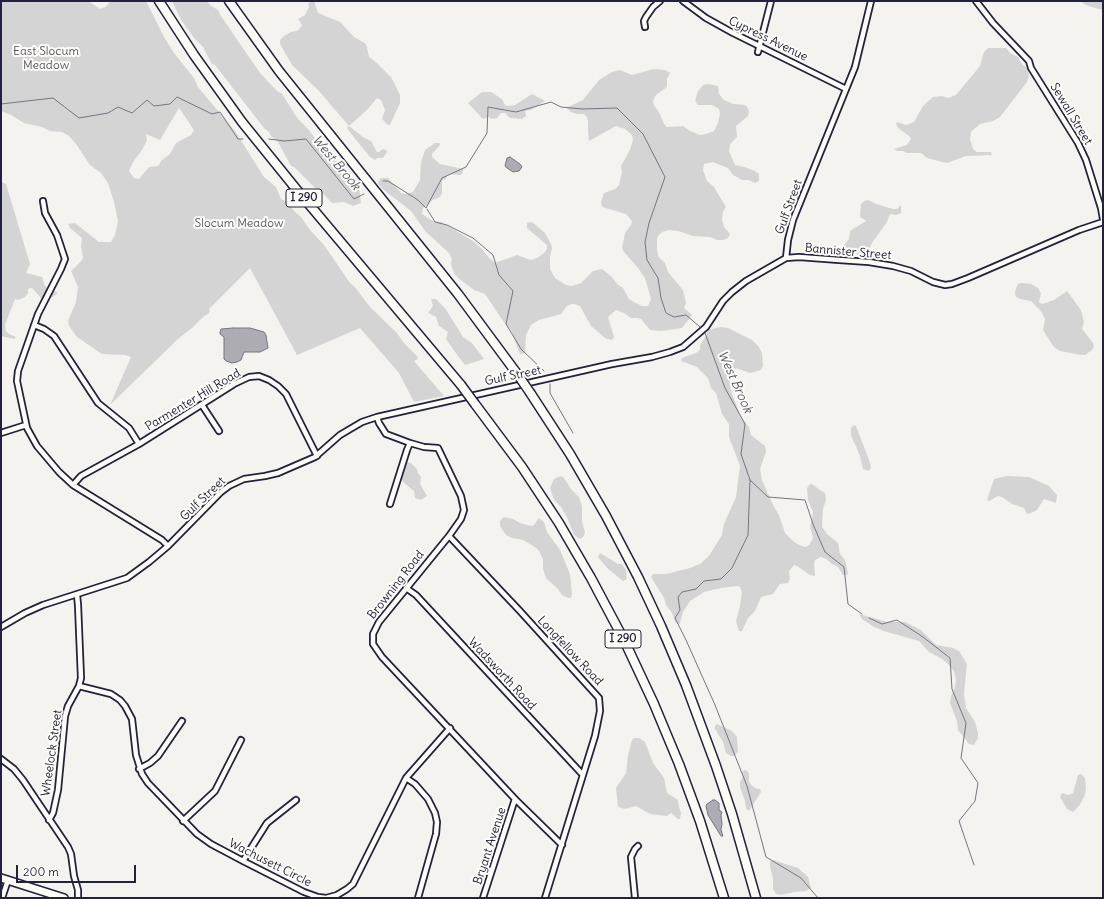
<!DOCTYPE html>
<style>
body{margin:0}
#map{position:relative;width:1104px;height:899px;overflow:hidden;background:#f4f3ef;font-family:Delius,sans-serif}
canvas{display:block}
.frame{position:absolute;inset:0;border:2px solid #22223b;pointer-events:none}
.scale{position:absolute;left:16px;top:865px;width:120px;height:18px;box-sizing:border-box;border:2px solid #22223b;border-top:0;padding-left:5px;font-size:12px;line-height:14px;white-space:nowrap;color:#22223b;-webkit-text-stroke:3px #fdfcf7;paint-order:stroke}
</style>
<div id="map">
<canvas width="1104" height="899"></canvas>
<div class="frame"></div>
<div class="scale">200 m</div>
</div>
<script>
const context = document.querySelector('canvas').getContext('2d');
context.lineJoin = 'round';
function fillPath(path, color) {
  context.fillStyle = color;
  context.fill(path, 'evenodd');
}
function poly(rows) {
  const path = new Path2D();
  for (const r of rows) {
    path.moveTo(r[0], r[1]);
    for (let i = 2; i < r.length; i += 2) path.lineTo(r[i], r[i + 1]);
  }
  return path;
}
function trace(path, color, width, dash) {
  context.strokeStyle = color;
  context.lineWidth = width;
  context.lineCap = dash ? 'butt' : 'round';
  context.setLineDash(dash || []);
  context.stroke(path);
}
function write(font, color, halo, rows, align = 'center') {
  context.font = font + ' Delius,sans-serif';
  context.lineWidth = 4;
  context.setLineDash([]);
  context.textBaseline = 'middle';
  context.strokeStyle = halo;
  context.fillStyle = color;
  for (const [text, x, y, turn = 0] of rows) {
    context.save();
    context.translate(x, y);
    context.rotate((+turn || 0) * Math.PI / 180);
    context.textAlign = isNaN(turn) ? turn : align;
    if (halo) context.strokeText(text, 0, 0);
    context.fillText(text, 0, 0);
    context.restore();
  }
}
fillPath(poly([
 [1,1,88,1,100,9,105,7,111,1,146,1,164,37,174,53,194,78,198,87,235,131,264,177,276,187,281,199,286,201,296,213,301,217,310,230,324,245,350,283,354,286,370,307,397,333,404,343,417,356,418,359,414,361,444,396,414,402,399,373,360,328,297,355,250,268,209,309,210,310,209,313,203,317,192,328,179,338,110,405,131,357,125,355,102,354,77,337,69,326,68,321,76,302,78,287,71,271,82,260,83,257,81,247,82,238,70,228,68,224,75,223,99,242,111,242,115,235,118,221,114,202,108,183,101,173,90,165,76,144,69,136,62,132,50,131,42,127,24,123,11,115,1,111],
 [179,108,194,130,191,135,176,143,170,154,162,160,158,166,149,167,139,179,134,178,129,171,133,162,142,150,147,140,146,134,160,140],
 [172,1,207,1,210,5,218,10,221,16,260,73,277,91,282,94,298,119,309,130,319,144,324,146,329,153,334,157,349,178,359,187,361,203,353,206,344,202,332,203,330,201,321,191,315,188,294,167,291,166,278,142,271,136,268,131,264,128,215,65,212,64,203,47,194,38,181,20],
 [311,1,314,1,318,13,340,22,354,37,366,44,369,57,378,64,391,77,400,95,400,103,390,125,388,125,382,119,385,110,381,100,377,98,368,109,349,126,363,137,371,141,377,152,379,152,383,149,386,150,387,152,383,158,377,158,375,160,369,156,349,131,347,128,349,126,319,91,292,65,280,44,280,40,284,36,291,32,297,31,301,27,302,25,298,19,305,15,309,7,308,4],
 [1079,1,1103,1,1103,10,1088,6],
 [988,48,1006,48,1010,53,1018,57,1022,64,1027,68,1029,76,1027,82,1000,117,993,121,980,124,971,132,970,139,973,149,977,152,991,152,992,155,966,156,947,163,927,158,921,153,907,153,903,151,897,151,894,149,907,145,911,139,909,136,898,128,896,124,897,122,906,125,914,122,923,106,933,97,942,96,948,98,956,95,980,66,984,52],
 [654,69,665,70,670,73,667,79,667,87,656,95,653,101,654,105,660,114,664,124,667,127,683,126,690,131,700,135,706,134,714,131,718,123,720,114,719,109,712,105,698,105,695,101,698,91,703,85,708,84,718,86,719,94,724,100,733,104,745,105,747,107,749,111,748,116,736,126,737,137,730,144,729,151,735,165,744,167,755,171,759,174,759,181,755,183,749,180,742,180,733,175,728,168,713,162,704,164,703,170,707,181,714,187,726,207,723,212,722,220,724,227,730,234,728,238,723,240,717,240,710,237,693,236,678,231,668,230,662,232,658,236,657,239,657,249,658,256,665,263,668,272,683,290,686,303,684,308,692,315,682,328,661,331,650,330,641,319,637,318,631,318,624,313,616,310,608,317,614,337,613,339,611,340,605,338,591,326,580,306,574,304,571,304,567,306,561,314,539,320,531,325,526,335,525,353,520,354,511,330,505,324,485,294,474,290,458,278,454,273,451,264,452,259,449,253,426,232,411,211,384,190,379,185,378,182,381,178,388,178,401,193,405,194,413,192,420,180,421,162,425,150,435,143,440,143,440,145,432,154,432,157,440,164,463,169,463,172,461,175,459,175,450,174,447,175,446,179,442,180,442,193,440,197,433,200,423,208,422,214,425,216,433,221,441,222,473,241,482,249,489,258,495,263,517,255,531,260,537,258,543,254,547,249,547,245,527,228,527,223,532,222,545,233,551,244,552,248,550,257,550,269,555,278,566,285,572,286,581,283,593,271,602,269,612,277,617,284,623,288,629,299,634,302,642,306,648,306,651,299,645,278,638,268,624,252,622,248,625,233,631,225,632,221,626,214,602,207,601,202,604,193,615,189,619,185,622,172,621,166,630,150,633,140,632,135,625,129,616,126,589,141,588,130,588,121,587,117,584,114,577,114,571,112,566,108,583,100,599,80,612,72,620,70,632,75],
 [482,92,491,92,502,99,505,105,508,106,515,105,532,94,545,101,531,110,525,111,526,116,522,119,510,118,505,113,501,113,497,118,493,119,488,117,483,119,468,103],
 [1,182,6,184,30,264,26,273,42,277,45,286,58,293,53,297,44,300,41,298,32,288,31,288,28,289,28,293,25,297,18,300,15,299,5,325,6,331,9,334,16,337,14,339,1,336],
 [868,200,876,204,893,209,897,209,901,205,901,213,896,215,891,214,889,216,887,222,872,243,867,254,862,256,853,253,844,253,840,250,849,239,850,231,866,221,865,220,860,217,861,204,864,201],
 [1021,283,1031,284,1038,288,1041,293,1039,302,1042,304,1054,300,1067,291,1081,310,1084,322,1082,329,1093,343,1094,347,1092,350,1085,355,1081,355,1060,351,1054,347,1043,330,1045,319,1040,310,1031,301,1020,299,1016,297,1015,293,1016,288,1018,284],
 [431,299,436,299,445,308,463,337,472,343,484,359,465,365,458,356,448,342,446,339,448,332,439,326,436,317,428,313,433,306],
 [720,327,728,328,752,340,759,347,762,353,763,366,761,370,750,373,736,368,732,371,730,379,731,391,741,417,749,427,751,435,765,446,766,452,760,469,762,480,774,507,779,515,785,533,793,541,799,545,806,547,810,544,813,538,810,526,812,519,813,512,808,500,807,488,810,484,812,484,820,490,825,493,826,500,823,509,822,527,827,534,838,543,840,554,845,560,848,573,847,575,843,575,838,567,832,564,826,559,821,557,815,560,814,563,815,576,810,575,797,566,794,565,789,571,790,578,788,583,780,584,773,594,761,597,755,611,748,618,742,631,739,631,736,621,740,606,742,592,740,587,738,586,721,588,704,592,690,601,683,612,680,623,679,625,675,622,672,613,666,605,664,598,651,577,653,574,666,574,690,568,700,564,709,556,722,535,724,524,736,497,740,466,729,437,729,424,722,414,716,393,711,388,708,378,697,367,681,361,682,358,698,352,700,349,700,345,706,336,708,330],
 [854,425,856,426,869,460,871,467,869,471,863,469,860,456,851,435,851,428],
 [407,462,411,463,417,469,418,473,421,477,420,484,427,496,421,500,415,498,414,491,403,482,402,479,404,464],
 [561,476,564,478,571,489,579,497,582,506,582,521,585,533,583,537,580,539,574,535,567,517,561,507,554,500,550,488,554,479,558,477],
 [1007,476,1029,477,1049,486,1057,495,1056,503,1044,499,1037,510,1029,514,1027,514,1024,508,1012,504,1002,497,998,496,989,501,987,500,994,479],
 [504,517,513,519,520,523,531,526,534,525,539,518,544,522,547,532,560,550,570,574,572,594,571,598,568,598,562,595,558,589,546,578,543,569,543,559,539,551,535,547,523,540,512,538,506,535,500,526,500,521],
 [600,553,618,564,622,564,626,570,627,579,623,581,607,568,598,557],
 [859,614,887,622,905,622,921,630,936,645,953,648,959,651,967,664,964,694,966,708,975,722,978,733,978,738,974,745,969,744,958,730,957,721,950,703,951,696,955,687,956,680,954,671,948,664,942,659,929,652,919,641,884,631,874,627,862,619],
 [717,724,732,731,737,737,738,752,734,756,731,756,726,753,723,742,715,729,715,726],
 [634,738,639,738,645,742,653,763,664,778,667,793,678,800,679,807,681,813,680,819,678,819,671,813,667,816,650,814,636,806,625,809,618,807,616,788,626,773,628,755,632,740],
 [746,770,749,773,749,781,751,785,757,789,760,789,761,792,749,811,746,809,745,801,740,787,740,782,743,777,742,773,743,771],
 [1081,774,1085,778,1086,790,1084,797,1079,806,1073,812,1067,809,1060,797,1062,793,1068,795,1073,793,1078,775],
 [773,860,798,868,808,877,811,888,806,891,794,892,781,895,776,894,773,889,773,878,770,867,770,862]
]), '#d5d4d5');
const water = poly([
 [510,157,520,164,522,167,519,171,513,172,507,168,505,166,507,158,510,157],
 [233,328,250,328,264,332,266,335,268,348,260,352,244,352,241,360,237,362,232,363,226,361,224,359,224,337,220,334,220,332,221,329,233,328],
 [713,800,715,800,719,803,719,810,722,812,721,815,722,824,721,830,723,836,721,836,708,815,706,806,707,804,713,800]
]);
fillPath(water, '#acacb2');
trace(water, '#757582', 1);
trace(poly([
 [1102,1,1103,2],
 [1,104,53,98,79,118,108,113,118,107,132,113,147,100,154,106,170,104,177,97,212,114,220,112,238,139,243,139],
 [269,139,284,141,306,139,354,199,364,194],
 [383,181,388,181,418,200,426,208,442,178,466,167,487,133,488,107,516,112,551,102,561,107,582,109,617,108,643,134,665,177,649,223,645,242,647,260,658,278,661,298,666,313,674,317,686,315,700,327],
 [427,209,435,222,447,225,473,238,493,255,499,275,513,291,506,324,521,349,544,371],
 [705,333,725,388,745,424,741,454,750,480,768,497,805,500,813,524,825,552,844,567,848,604,862,614],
 [550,384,550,393,573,433],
 [750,480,748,535,732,568,721,579,704,581,696,589,682,592,678,597,680,610,675,618,686,640,715,705,747,786,766,857,801,878,818,898],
 [869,618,882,624,897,620,923,637,950,658,952,689,966,723,961,758,978,783,975,801,959,821,974,865]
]), '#757582', 1);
const street = poly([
 [683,1,706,18,733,33,846,89],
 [976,1,993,23,1029,61,1031,68,1078,143,1086,160,1101,208,1103,219],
 [645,27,644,21,646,17,653,7,660,1],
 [758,52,771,1],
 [43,201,45,213,57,235,65,259,61,269,38,314,18,371,17,381,27,428,37,446,59,472,73,485,162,540,168,546],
 [786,258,799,257,839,260,869,262,893,266,911,271,933,282,945,285,952,284,968,278,1079,230,1103,222],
 [34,325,44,329,54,336,98,403,124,424,129,428,139,444],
 [202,405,219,431],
 [377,417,379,423,386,434,410,443,424,447,438,448,461,496,464,510,461,519,449,536,379,622,373,634,373,644,382,657,515,799,562,845],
 [1,433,26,425],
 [73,485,81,476,139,444,234,384,249,377,259,376,269,380,278,386,286,394,317,456],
 [390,504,407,450,410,443],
 [449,536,519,610,599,698,600,711,595,736,545,898],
 [406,588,416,595,583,775],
 [1,627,25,613,43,605,127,578,149,562,168,546,221,492,229,486,244,479,265,476,278,473,315,457,340,435,362,422,377,417,484,393,612,364,652,357,670,352,683,347,706,327,723,301,732,292,746,281,786,258,788,240,793,220,855,67,871,1],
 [79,686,111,694,120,700,125,706,132,719,136,755,142,774,148,783,197,834,211,844,243,861,304,892,318,897,326,898,337,895,347,889,353,884,406,778,450,728],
 [1,759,14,769,23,780,68,847,71,854,74,876,78,890,78,898],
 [139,769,150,763,158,756,182,721],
 [406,778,415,784,428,799,435,813,437,822,436,834,418,898],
 [49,820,53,813,58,790,65,716,68,706,79,686,81,678,78,605,77,595],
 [183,821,215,791,241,740],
 [243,861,267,823,296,800],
 [2,898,8,880],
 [483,898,515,799],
 [635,898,631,857,635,849,638,846]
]);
const primary = poly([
 [1,878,64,898]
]);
const highway = poly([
 [159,1,194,55,242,122,297,190,461,385],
 [229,1,279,71,458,294,518,375],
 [531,394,570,454,606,516,638,577,661,626,686,685,716,766,732,814,756,898],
 [475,404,522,467,559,523,591,578,624,640,654,704,679,764,700,821,724,898]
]);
trace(street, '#22223b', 8);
trace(primary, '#22223b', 10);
trace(highway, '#22223b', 11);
trace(street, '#fdfcf7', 4.5);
trace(primary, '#fdfcf7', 7);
trace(highway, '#fdfcf7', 8);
const highwayBridge = poly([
 [518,375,531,394],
 [461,385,475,404]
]);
trace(highwayBridge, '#22223b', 11, []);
trace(highwayBridge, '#fdfcf7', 8);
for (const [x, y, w] of [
 [304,198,36],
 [623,639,36]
]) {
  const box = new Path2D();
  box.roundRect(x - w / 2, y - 9, w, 18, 3);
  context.fillStyle = '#fdfcf7';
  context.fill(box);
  trace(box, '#22223b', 1);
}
write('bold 11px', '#22223b', null, [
 ["I 290",304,198],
 ["I 290",623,639]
]);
write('12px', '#22223b', '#fdfcf7', [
 ["Cypress Avenue",768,39,26],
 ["Sewall Street",1071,114,59],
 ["Gulf Street",789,207,-70],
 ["Bannister Street",848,252,5],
 ["Gulf Street",513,376,-12],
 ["Parmenter Hill Road",193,400,-31],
 ["Gulf Street",203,499,-44],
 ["Browning Road",396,585,-52],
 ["Longfellow Road",570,651,47],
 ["Wadsworth Road",502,674,47],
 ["Wheelock Street",52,753,-82],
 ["Bryant Avenue",490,846,-72],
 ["Wachusett Circle",270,863,27]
]);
write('12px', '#585769', '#fdfcf7', [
 ["East Slocum",46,52],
 ["Meadow",46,66],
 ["Slocum Meadow",239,224]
]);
write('italic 13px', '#59596b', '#fdfcf7', [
 ["West Brook",336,163,50],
 ["West Brook",735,382,66]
]);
</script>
